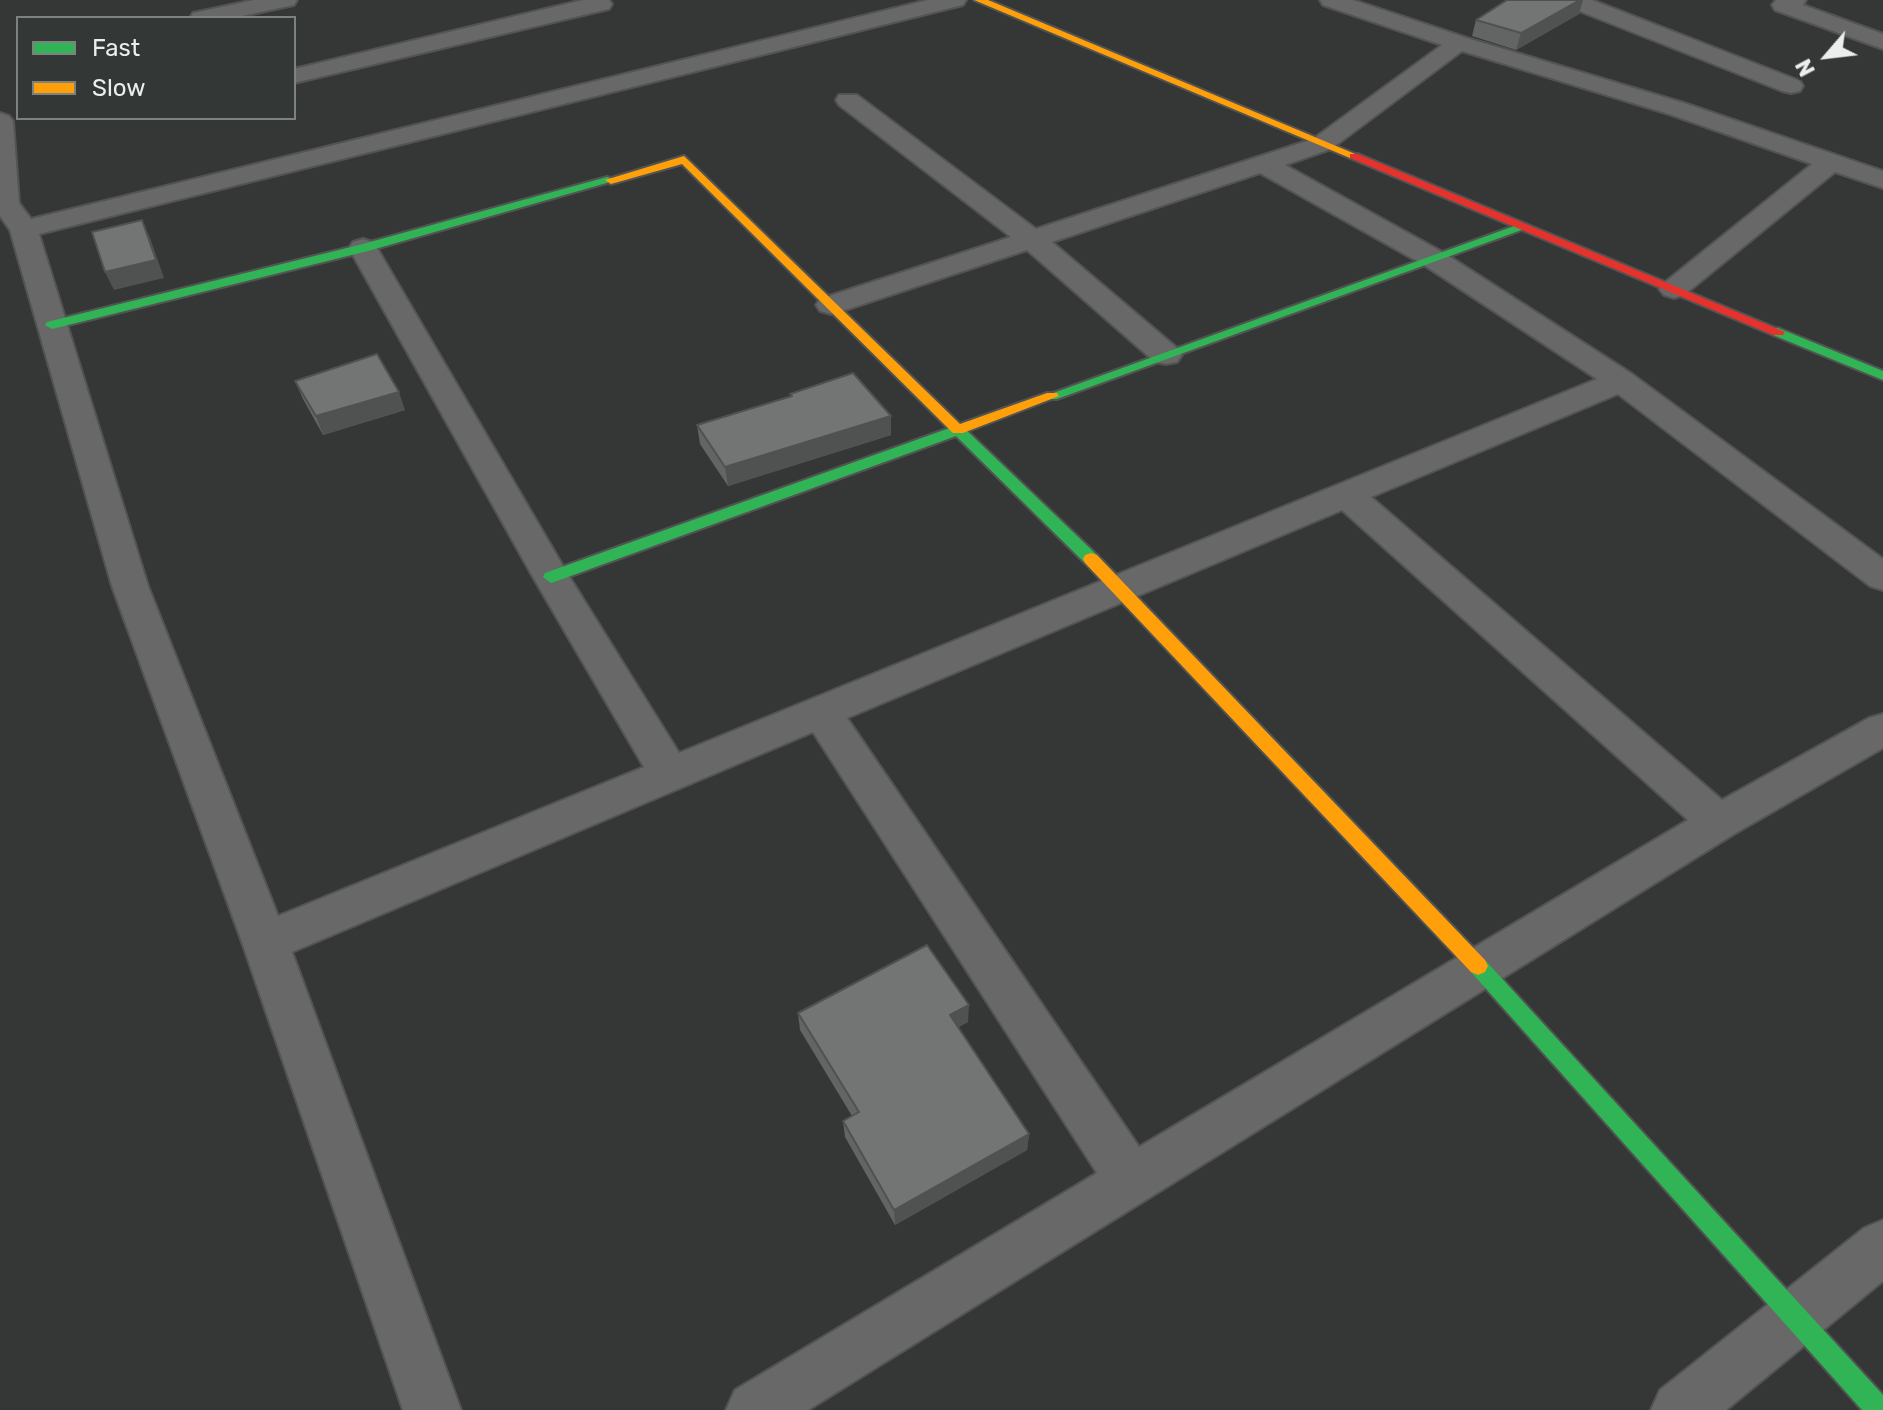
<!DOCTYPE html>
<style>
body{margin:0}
#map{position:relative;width:1883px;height:1410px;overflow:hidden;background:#343736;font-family:Rubik,sans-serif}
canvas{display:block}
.legend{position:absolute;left:16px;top:16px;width:280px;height:104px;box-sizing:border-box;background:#333836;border:2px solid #7d817f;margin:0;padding:10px 14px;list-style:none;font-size:24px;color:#ebeeed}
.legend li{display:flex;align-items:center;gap:16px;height:40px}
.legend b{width:40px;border:2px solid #7d817f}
.north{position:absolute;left:1787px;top:16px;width:80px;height:80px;-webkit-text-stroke:6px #333836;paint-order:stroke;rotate:242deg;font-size:22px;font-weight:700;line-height:32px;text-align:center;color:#ebeeed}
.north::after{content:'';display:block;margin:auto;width:28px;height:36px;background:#ebeeed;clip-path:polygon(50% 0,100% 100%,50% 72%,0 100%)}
</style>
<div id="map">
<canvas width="1883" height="1410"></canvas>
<ul class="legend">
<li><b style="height:10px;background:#30b455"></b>Fast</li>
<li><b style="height:10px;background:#ff9f0a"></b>Slow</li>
</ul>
<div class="north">N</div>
</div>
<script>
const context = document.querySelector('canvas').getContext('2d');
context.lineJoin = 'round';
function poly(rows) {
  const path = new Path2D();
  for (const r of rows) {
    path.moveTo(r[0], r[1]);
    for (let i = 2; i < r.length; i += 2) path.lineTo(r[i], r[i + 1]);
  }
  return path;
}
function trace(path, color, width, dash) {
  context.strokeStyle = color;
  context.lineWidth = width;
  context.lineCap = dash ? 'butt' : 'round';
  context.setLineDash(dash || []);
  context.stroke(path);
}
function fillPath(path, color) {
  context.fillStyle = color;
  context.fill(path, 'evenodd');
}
const street = poly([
 [254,0,297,0,294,5,233,18,190,18,193,13,254,0],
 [583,0,609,0,612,4,609,9,294,83,294,69,583,0],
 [928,0,966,0,963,5,39,234,148,586,278,916,644,767,533,577,349,248,353,242,363,239,373,242,377,248,567,573,679,753,1597,379,1424,265,1260,173,1052,242,1177,348,1182,355,1177,362,1166,364,1155,362,1027,250,842,311,831,314,820,311,816,305,820,299,1011,237,839,105,836,100,839,95,857,95,1036,229,1313,139,1442,45,1323,5,1320,0,1353,0,1467,38,1687,104,1883,171,1883,188,1835,172,1684,295,1674,298,1664,295,1659,289,1664,283,1812,164,1669,114,1462,51,1331,149,1285,165,1444,253,1632,374,1883,559,1883,590,1870,586,1618,394,1371,497,1722,800,1869,718,1883,714,1883,748,1734,834,808,1410,726,1410,735,1390,1097,1173,813,732,292,952,461,1410,403,1410,242,942,112,586,10,230,0,216,0,113,9,116,13,121,19,203,31,219,928,0],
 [1342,510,1688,820,1139,1147,847,718,1342,510],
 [1561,0,1592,0,1800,81,1803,86,1800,91,1791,93,1782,91,1564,5,1561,0],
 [1776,0,1806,0,1803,5,1883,34,1883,49,1775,10,1772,5,1776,0],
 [1883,1220,1883,1281,1726,1410,1651,1410,1660,1390,1864,1228,1883,1220]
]);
const fast = poly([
 [607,177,617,180,368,251,52,329,45,325,47,322,359,245,607,177],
 [1517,225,1527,228,1057,399,1047,399,1045,396,1517,225],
 [1778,328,1883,371,1883,380,1773,335,1773,329,1778,328],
 [958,425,963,427,1097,555,1099,559,1097,563,1085,563,956,436,557,581,551,583,543,577,545,573,958,425],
 [1478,957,1485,960,1883,1395,1883,1410,1862,1410,1471,972,1468,966,1471,960,1478,957]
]);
const slow = poly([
 [974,0,988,0,1360,156,1350,158,974,0],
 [684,156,960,424,1047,393,1057,393,1059,396,963,433,953,433,682,164,611,184,605,180,684,156],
 [1091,553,1097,555,1485,960,1488,966,1485,972,1478,975,1471,972,1085,563,1083,559,1085,555,1091,553]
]);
const jam = poly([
 [1350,154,1358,154,1785,332,1783,335,1773,335,1350,158,1350,154]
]);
trace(street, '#525353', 4);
trace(fast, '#525353', 4);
trace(slow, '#525353', 4);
trace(jam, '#525353', 4);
fillPath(street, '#696869');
fillPath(fast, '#30b455');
fillPath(slow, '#ff9f0a');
fillPath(jam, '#e5322d');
fillPath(poly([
 [1507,0,1583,0,1579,14,1516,50,1472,36,1476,20],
 [295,381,405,410,323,435,303,399],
 [790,394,891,416,891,435,728,486,700,444,697,425,790,397],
 [798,1013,968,1022,958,1027,1029,1134,1027,1150,895,1225,845,1137,843,1121,852,1116,800,1030]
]), '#626564');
fillPath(poly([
 [1580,0,1583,0,1579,14,1516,50,1521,33],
 [142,220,150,238,164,278,114,290,105,272],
 [399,392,405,410,323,435,316,416],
 [891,416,891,435,728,486,725,467],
 [969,1005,968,1022,950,1032,950,1015],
 [1029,1134,1027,1150,895,1225,894,1210]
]), '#505251');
const building = poly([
 [1507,0,1580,0,1521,33,1476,20,1507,0],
 [142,220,156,260,105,272,92,232,142,220],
 [377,354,399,392,316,416,295,381,377,354],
 [853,373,891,416,725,467,697,425,792,396,790,394,853,373],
 [927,945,969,1005,950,1015,1029,1134,894,1210,843,1121,859,1112,798,1013,927,945]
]);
fillPath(building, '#727574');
trace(building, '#505251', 2);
</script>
